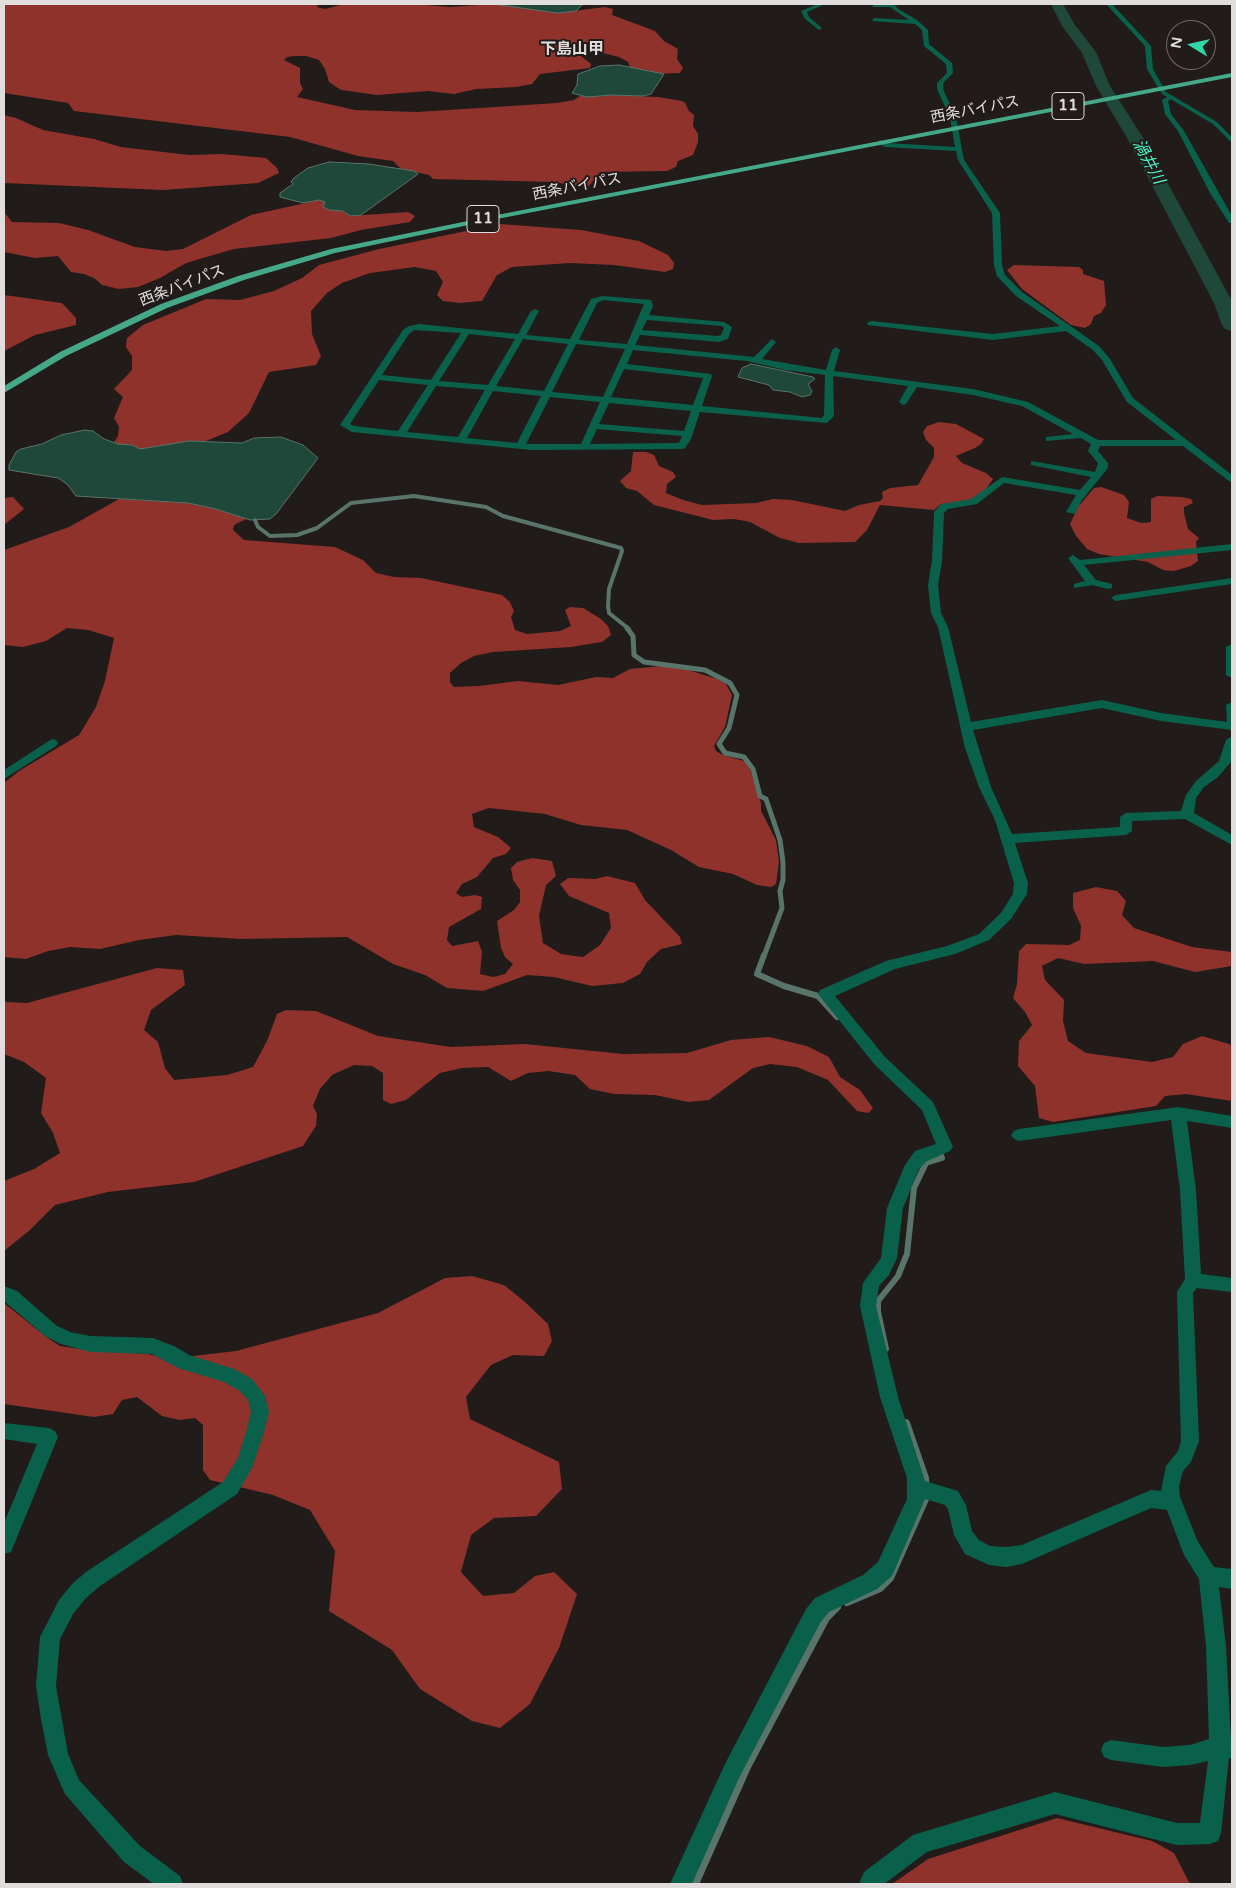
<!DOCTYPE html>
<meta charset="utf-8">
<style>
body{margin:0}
#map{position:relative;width:1236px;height:1888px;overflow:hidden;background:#211b1a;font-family:"Varela Round",sans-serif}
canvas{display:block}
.frame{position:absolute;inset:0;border:5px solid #e1dddc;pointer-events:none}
.north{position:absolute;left:1166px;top:20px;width:50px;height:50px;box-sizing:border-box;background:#211b1a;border:1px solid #6e6968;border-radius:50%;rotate:279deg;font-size:14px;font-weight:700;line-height:20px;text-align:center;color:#e1dddc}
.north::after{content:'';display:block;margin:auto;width:18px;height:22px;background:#32d4a9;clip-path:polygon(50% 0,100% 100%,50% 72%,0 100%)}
</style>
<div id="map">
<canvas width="1236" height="1888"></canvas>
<div class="frame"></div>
<div class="north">N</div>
</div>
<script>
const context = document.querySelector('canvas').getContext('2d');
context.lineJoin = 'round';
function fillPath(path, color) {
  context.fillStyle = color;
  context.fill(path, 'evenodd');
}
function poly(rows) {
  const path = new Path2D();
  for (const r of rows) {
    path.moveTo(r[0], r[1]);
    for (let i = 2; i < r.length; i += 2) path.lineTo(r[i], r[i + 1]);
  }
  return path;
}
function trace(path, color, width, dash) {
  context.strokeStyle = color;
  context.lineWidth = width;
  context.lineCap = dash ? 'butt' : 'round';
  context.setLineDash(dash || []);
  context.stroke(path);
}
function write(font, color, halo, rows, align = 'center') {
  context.font = font + ' "Varela Round","Noto Sans JP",sans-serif';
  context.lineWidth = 4;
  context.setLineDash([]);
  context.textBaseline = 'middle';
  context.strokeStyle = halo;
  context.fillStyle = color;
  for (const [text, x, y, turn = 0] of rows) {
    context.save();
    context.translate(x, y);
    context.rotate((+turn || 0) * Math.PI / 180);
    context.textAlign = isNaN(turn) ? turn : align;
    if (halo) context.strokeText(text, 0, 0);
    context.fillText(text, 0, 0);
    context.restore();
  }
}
fillPath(poly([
 [4,4,318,4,317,7,325,9,344,4,412,4,450,7,492,4,558,13,605,7,613,9,612,15,655,31,664,41,678,49,677,59,683,68,680,73,654,74,630,68,628,62,619,57,554,41,552,42,554,44,576,52,591,64,590,68,540,74,532,84,516,87,476,89,454,94,428,91,377,95,341,90,329,82,325,69,319,60,306,56,294,56,287,57,284,60,300,68,300,83,303,89,297,97,355,110,417,112,557,103,574,100,580,96,611,95,658,97,682,101,685,103,689,111,694,115,693,126,698,134,698,142,693,155,678,161,676,167,667,171,600,172,589,186,581,187,554,182,433,179,429,175,401,169,393,161,358,156,290,137,74,111,68,103,4,93],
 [4,115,16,118,43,130,94,139,121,147,189,155,222,154,266,158,277,168,279,173,258,183,163,190,4,183],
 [319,200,325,202,324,207,343,211,350,216,408,212,415,216,410,222,361,230,331,238,234,249,186,263,160,278,138,287,119,289,102,285,94,278,84,274,71,272,58,256,35,258,4,252,4,212,12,222,59,223,88,230,135,247,166,251,183,249,251,215],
 [500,224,581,230,639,241,668,255,674,263,673,269,665,272,614,265,570,263,512,267,497,275,482,301,459,303,443,301,437,295,443,282,436,271,415,267,370,273,342,283,327,293,311,311,312,334,321,356,316,365,269,372,249,413,228,432,206,441,189,441,151,449,140,449,132,445,118,444,114,442,118,436,119,427,114,418,123,397,114,389,132,370,132,356,126,347,127,338,143,325,206,299,240,300,274,291,302,278,319,265,379,249],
 [1014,265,1079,267,1083,270,1083,274,1104,281,1106,305,1101,313,1094,316,1091,324,1085,328,1071,325,1022,289,1007,270],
 [4,295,62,303,76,318,76,325,35,335,4,351],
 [939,422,956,424,984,439,981,444,975,448,956,456,962,463,986,473,993,479,988,486,982,495,966,501,941,504,934,510,880,505,867,530,855,542,799,543,780,538,750,522,734,519,713,520,654,505,637,491,626,488,620,481,631,471,633,452,646,452,654,455,659,466,673,472,676,477,667,484,666,493,683,500,702,505,756,503,773,499,792,500,845,511,859,505,880,501,883,498,882,492,890,488,918,485,934,457,934,448,926,440,923,432,927,426],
 [1101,487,1124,495,1129,502,1127,518,1141,523,1151,522,1151,499,1157,496,1182,497,1191,499,1193,503,1184,507,1184,513,1188,529,1199,538,1196,542,1198,561,1191,566,1174,571,1163,570,1148,562,1099,554,1087,549,1076,536,1070,524,1078,507,1094,488],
 [13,497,24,509,4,525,4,498],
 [119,499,188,503,216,509,246,519,234,525,233,530,244,540,335,547,363,560,376,573,394,577,421,578,502,595,510,602,514,611,511,617,515,630,527,634,560,631,571,626,565,610,570,607,583,608,601,619,608,626,611,635,602,642,571,647,493,652,474,656,461,663,450,673,450,682,454,687,479,686,518,681,558,685,596,677,613,678,630,669,662,666,682,668,717,679,726,684,732,695,725,727,714,746,716,751,723,755,744,761,750,769,761,803,761,811,776,840,779,862,776,884,771,887,757,885,733,874,699,867,671,850,627,830,581,825,545,814,489,808,472,814,474,827,498,837,511,848,506,854,493,858,477,877,462,884,456,893,462,897,475,895,482,897,481,909,449,927,447,940,452,946,478,941,482,952,480,974,493,977,505,974,513,964,505,957,501,948,497,921,514,910,520,902,520,890,513,880,511,868,517,862,532,858,552,861,556,876,546,885,539,916,543,943,561,954,583,957,600,945,611,928,609,913,569,896,560,884,568,878,595,879,607,876,635,883,645,900,680,937,682,944,661,949,647,962,640,974,623,983,592,986,554,977,527,975,483,991,447,988,425,975,393,964,347,937,242,939,176,935,139,940,100,949,70,947,48,951,26,959,4,957,4,783,19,771,79,735,96,707,105,681,114,638,88,630,67,628,46,641,23,647,4,645,4,550,69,527],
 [1096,887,1117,891,1126,901,1122,915,1134,928,1192,947,1232,952,1232,966,1195,972,1153,961,1084,964,1058,958,1042,966,1045,980,1064,1000,1063,1021,1068,1041,1086,1053,1152,1062,1173,1057,1183,1044,1202,1036,1229,1044,1232,1046,1232,1101,1186,1094,1165,1096,1156,1106,1053,1122,1039,1118,1035,1086,1018,1066,1019,1041,1032,1025,1025,1012,1013,998,1017,984,1019,951,1026,944,1069,945,1080,940,1081,926,1073,908,1073,893],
 [157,968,183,970,185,985,151,1010,144,1030,158,1042,165,1068,174,1080,227,1075,253,1067,267,1041,277,1014,286,1010,316,1011,378,1036,451,1047,525,1044,623,1054,687,1053,731,1040,769,1037,807,1046,829,1057,840,1077,860,1090,873,1108,868,1113,857,1111,828,1080,797,1067,770,1064,753,1068,709,1100,688,1102,655,1095,614,1094,590,1089,575,1075,548,1071,528,1073,511,1081,488,1067,462,1068,440,1073,406,1100,391,1104,383,1100,383,1073,372,1066,354,1065,332,1075,320,1089,313,1106,317,1114,316,1126,303,1146,194,1182,108,1192,55,1205,30,1230,4,1251,4,1181,34,1169,60,1153,53,1133,41,1113,46,1078,24,1062,4,1054,4,998,6,1002,27,1003],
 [472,1276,504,1285,525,1302,548,1324,552,1341,544,1356,513,1355,491,1365,466,1397,470,1419,559,1462,562,1489,536,1516,494,1518,471,1535,461,1572,483,1596,514,1593,535,1576,554,1572,577,1594,559,1648,530,1704,500,1728,472,1721,420,1689,392,1650,329,1611,335,1551,310,1510,273,1495,210,1480,203,1470,203,1425,195,1418,180,1420,162,1416,137,1397,122,1400,113,1414,94,1417,4,1404,4,1303,45,1336,60,1346,86,1350,148,1354,167,1359,236,1351,378,1313,445,1278],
 [1057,1818,1152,1841,1174,1853,1190,1884,892,1884,928,1859]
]), '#8e322b');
const water = poly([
 [492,4,583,4,576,11,558,13,492,4],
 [619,65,664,74,651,94,643,96,611,95,587,97,572,93,577,85,578,74,600,66,619,65],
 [329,162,369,164,414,171,418,174,361,215,350,216,343,211,329,210,323,207,325,202,319,200,303,203,280,197,280,193,293,184,291,182,294,178,308,168,329,162],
 [751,364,813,377,815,379,808,384,812,391,810,395,802,397,790,392,773,390,769,385,738,377,742,368,751,364],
 [85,430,93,431,104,439,118,444,132,445,140,449,189,441,242,443,254,438,281,437,303,445,318,458,276,514,270,519,250,520,216,509,188,503,76,496,67,484,58,478,9,470,9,465,16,452,21,449,42,444,61,435,85,430]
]);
fillPath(water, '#1f473a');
trace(water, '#59746b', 1);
trace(poly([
 [255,520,258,527,270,536,297,535,317,528,351,503,414,496,486,507,503,516,621,548,622,551,609,589,608,606,609,613,629,629]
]), '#59746b', 4);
trace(poly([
 [627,628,633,636,634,655,644,662,705,670,730,683,737,695,729,728,719,744,725,753,744,757,753,769,760,796,766,799,780,840,783,862,783,880,780,891,782,908,764,956]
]), '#59746b', 5);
trace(poly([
 [764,955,757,974,784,986,818,996,837,1017],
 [886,1349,878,1312,878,1301,898,1276,907,1254,914,1188,926,1163,942,1158,938,1148]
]), '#59746b', 6);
trace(poly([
 [847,1602,880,1588,890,1578,926,1497,925,1478,906,1423],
 [695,1884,747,1767,826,1618,837,1607]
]), '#59746b', 8);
fillPath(poly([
 [1051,4,1063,4,1075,25,1096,52,1110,86,1142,136,1232,301,1232,331,1225,329,1222,325,1214,303,1126,136,1096,86,1082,53,1062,26,1051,4]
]), '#1f473a');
fillPath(poly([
 [818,4,825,4,807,12,809,17,822,28,819,30,805,19,801,11,818,4],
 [874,4,894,4,898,9,917,20,928,30,929,44,952,63,953,73,943,83,943,89,956,118,964,160,1000,213,1002,265,1005,275,1022,292,1099,346,1110,359,1133,398,1232,475,1232,482,1229,481,1183,446,1100,446,1098,451,1108,463,1108,468,1082,500,1075,514,1066,512,1076,495,1004,483,977,504,948,509,944,513,942,561,938,585,941,613,948,627,971,722,1102,700,1161,713,1227,722,1226,705,1232,702,1232,730,1161,721,1102,708,973,730,991,787,1012,834,1120,827,1120,817,1126,813,1181,811,1186,795,1196,781,1219,761,1226,740,1232,736,1231,762,1218,777,1204,787,1196,798,1194,813,1232,835,1232,845,1185,819,1132,821,1132,831,1126,835,1015,843,1028,883,1027,894,1011,919,989,940,955,954,895,969,835,996,885,1057,933,1102,953,1147,950,1151,927,1161,919,1169,903,1208,897,1258,889,1275,879,1286,876,1306,898,1397,925,1481,958,1491,966,1505,972,1531,979,1540,990,1546,1006,1547,1022,1545,1151,1490,1161,1491,1166,1466,1178,1451,1181,1441,1177,1292,1185,1279,1180,1190,1171,1120,1019,1141,1014,1139,1011,1135,1014,1131,1019,1129,1178,1107,1232,1116,1232,1128,1187,1121,1196,1190,1201,1274,1232,1278,1232,1292,1197,1288,1193,1293,1199,1441,1191,1462,1183,1471,1179,1486,1180,1497,1198,1542,1214,1567,1232,1569,1232,1589,1219,1587,1226,1646,1232,1758,1229,1758,1221,1833,1218,1841,1210,1844,1177,1845,1055,1814,927,1852,884,1884,859,1884,864,1872,913,1835,1055,1792,1177,1823,1200,1823,1208,1761,1190,1765,1163,1767,1111,1760,1104,1757,1101,1750,1104,1743,1111,1740,1163,1747,1190,1745,1209,1739,1206,1646,1199,1579,1184,1555,1167,1510,1151,1508,1022,1564,1006,1567,989,1565,965,1554,954,1535,948,1509,945,1505,925,1499,892,1576,877,1589,829,1612,820,1623,739,1778,692,1884,670,1884,725,1764,806,1609,815,1598,863,1575,878,1562,907,1499,907,1478,880,1397,860,1306,863,1283,881,1258,887,1208,905,1165,915,1151,936,1144,922,1110,875,1065,818,994,820,990,886,961,947,946,979,934,1001,913,1013,894,1014,883,995,820,979,787,965,748,938,627,931,613,928,585,932,561,934,512,941,504,971,499,1002,477,1080,490,1091,477,1031,465,1031,461,1095,472,1098,463,1088,451,1091,444,1081,438,1046,441,1046,437,1073,434,1022,406,973,395,917,387,906,404,903,405,899,402,908,386,833,376,834,416,827,423,700,412,691,439,685,448,682,449,531,450,352,432,340,425,403,330,409,326,419,324,518,334,531,311,535,309,539,311,526,335,570,339,591,299,602,296,651,300,653,306,649,315,724,322,732,327,728,339,719,342,640,335,635,345,754,357,772,339,776,342,762,359,826,370,832,350,836,347,840,350,834,371,973,389,1028,402,1098,440,1176,440,1127,402,1102,360,1093,350,1066,331,993,340,868,325,867,323,871,321,993,334,1060,326,1016,296,997,276,994,265,992,213,958,160,956,151,885,147,877,142,880,140,887,143,955,147,950,118,937,89,937,83,947,73,946,64,924,46,922,30,915,24,872,21,874,18,909,20,890,7,872,7,874,4],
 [603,300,644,304,627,344,579,340,597,303,603,300],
 [647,320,722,326,724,328,721,335,718,336,642,330,647,320],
 [414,330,461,333,431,380,382,375,409,334,414,330],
 [469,334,515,339,488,385,439,381,469,334],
 [523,339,568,344,544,391,496,386,523,339],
 [576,344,625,349,603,397,552,392,576,344],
 [633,350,747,361,785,370,825,375,824,415,822,418,702,406,712,376,711,374,627,364,633,350],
 [624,369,703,378,693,405,611,397,624,369],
 [379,380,428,385,398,431,354,426,350,424,379,380],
 [436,386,485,390,458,437,407,432,436,386],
 [493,391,541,396,517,443,467,438,493,391],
 [550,397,600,402,581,444,526,444,550,397],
 [609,403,691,411,684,431,599,424,609,403],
 [597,429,682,436,679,443,590,444,597,429],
 [1171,95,1174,97,1168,101,1171,114,1184,131,1232,216,1232,223,1229,223,1210,193,1178,131,1165,114,1162,100,1171,95],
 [1232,544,1232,550,1084,565,1096,580,1112,584,1112,588,1108,589,1092,585,1074,588,1074,584,1085,581,1068,558,1073,555,1080,560,1232,544],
 [1232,578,1232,584,1116,601,1111,598,1116,595,1232,578],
 [1232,644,1232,678,1226,675,1226,647,1232,644],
 [52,739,56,740,58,743,56,746,4,779,4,770,52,739],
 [4,1286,17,1291,57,1326,70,1332,90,1336,153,1338,176,1347,189,1355,234,1369,252,1379,265,1396,269,1412,264,1432,252,1468,237,1494,100,1586,86,1598,73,1614,60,1639,56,1686,68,1754,79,1780,140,1846,180,1876,183,1884,154,1884,124,1862,65,1794,48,1755,41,1719,36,1686,40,1637,59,1600,72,1584,86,1572,223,1482,238,1458,246,1432,251,1412,248,1400,240,1391,224,1382,178,1368,152,1354,90,1352,61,1344,45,1336,4,1301,4,1286],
 [4,1423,49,1428,55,1431,58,1437,11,1552,4,1554,4,1523,37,1444,4,1439,4,1423]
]), '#0a614b');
fillPath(poly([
 [1106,4,1112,4,1151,46,1153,69,1166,92,1217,122,1232,137,1232,143,1213,124,1162,94,1147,69,1145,46,1106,4]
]), '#0a614b');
fillPath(poly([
 [1232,73,1232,77,502,218,335,253,244,280,167,308,66,356,4,393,4,386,60,352,161,304,238,276,331,249,502,214,1232,73]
]), '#44a889');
write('15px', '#e1dddc', '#211b1a', [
 ["西条バイパス",975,110,-11],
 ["西条バイパス",577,187,-11],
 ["西条バイパス",182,286,-21]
]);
write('bold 16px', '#e1dddc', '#211b1a', [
 ["下島山甲",572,50]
]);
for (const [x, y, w] of [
 [1068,106,32],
 [483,219,32]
]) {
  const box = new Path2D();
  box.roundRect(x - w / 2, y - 13.5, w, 27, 4);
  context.fillStyle = '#211b1a';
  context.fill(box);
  trace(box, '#e1dddc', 1);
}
write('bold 16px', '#e1dddc', null, [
 ["11",1068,106],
 ["11",483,219]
]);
write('italic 16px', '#47f8c6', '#211b1a', [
 ["渦井川",1148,162,62]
]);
</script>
